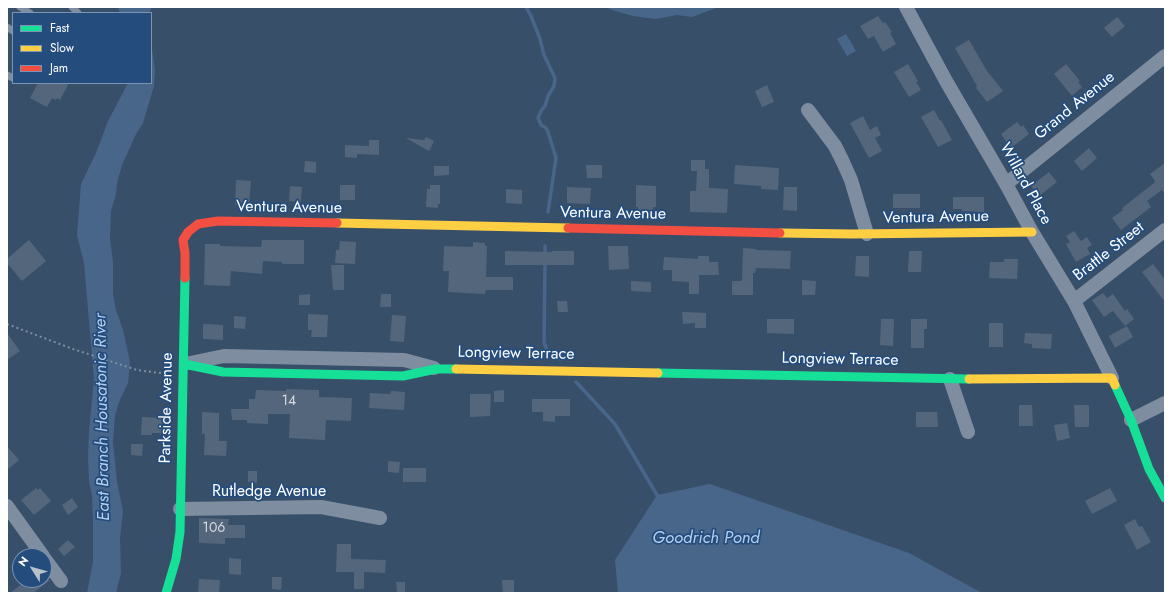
<!DOCTYPE html>
<style>
body{margin:0}
#map{position:relative;width:1172px;height:600px;overflow:hidden;background:#384f6a;font-family:Jost,sans-serif}
canvas{display:block}
.frame{position:absolute;inset:0;border:8px solid #fff;pointer-events:none}
.legend{position:absolute;left:12px;top:12px;width:140px;height:72px;box-sizing:border-box;background:#244d7e;border:1px solid #7c94b2;margin:0;padding:5px 7px;list-style:none;font-size:12px;color:#fff}
.legend li{display:flex;align-items:center;gap:8px;height:20px}
.legend b{width:20px;border:1px solid #7c94b2}
.north{position:absolute;left:12px;top:548px;width:40px;height:40px;box-sizing:border-box;background:#244d7e;border:1px solid #7c94b2;border-radius:50%;rotate:307deg;font-size:11px;font-weight:700;line-height:16px;text-align:center;color:#fff}
.north::after{content:'';display:block;margin:auto;width:14px;height:18px;background:#b9c1cb;clip-path:polygon(50% 0,100% 100%,50% 72%,0 100%)}
</style>
<div id="map">
<canvas width="1172" height="600"></canvas>
<div class="frame"></div>
<ul class="legend">
<li><b style="height:5px;background:#16e098"></b>Fast</li>
<li><b style="height:5px;background:#ffcf43"></b>Slow</li>
<li><b style="height:5px;background:#f24e42"></b>Jam</li>
</ul>
<div class="north">N</div>
</div>
<script>
const context = document.querySelector('canvas').getContext('2d');
context.lineJoin = 'round';
function fillPath(path, color) {
  context.fillStyle = color;
  context.fill(path, 'evenodd');
}
function poly(rows) {
  const path = new Path2D();
  for (const r of rows) {
    path.moveTo(r[0], r[1]);
    for (let i = 2; i < r.length; i += 2) path.lineTo(r[i], r[i + 1]);
  }
  return path;
}
function trace(path, color, width, dash) {
  context.strokeStyle = color;
  context.lineWidth = width;
  context.lineCap = dash ? 'butt' : 'round';
  context.setLineDash(dash || []);
  context.stroke(path);
}
function write(font, color, halo, rows, align = 'center') {
  context.font = font + ' Jost,sans-serif';
  context.lineWidth = 3.5;
  context.setLineDash([]);
  context.textBaseline = 'middle';
  context.strokeStyle = halo;
  context.fillStyle = color;
  for (const [text, x, y, turn = 0] of rows) {
    context.save();
    context.translate(x, y);
    context.rotate((+turn || 0) * Math.PI / 180);
    context.textAlign = isNaN(turn) ? turn : align;
    if (halo) context.strokeText(text, 0, 0);
    context.fillText(text, 0, 0);
    context.restore();
  }
}
fillPath(poly([
 [118,7,152,7,149,13,120,13],
 [605,7,719,7,692,17,677,15,656,19,633,16,612,10],
 [846,34,856,51,847,56,837,39],
 [151,42,155,70,154,86,143,123,136,134,122,165,117,183,116,194,111,211,110,238,113,263,113,294,116,310,123,330,130,362,128,383,119,402,115,416,113,442,117,482,123,511,120,538,121,573,116,593,87,593,93,561,93,521,92,496,89,481,88,457,89,431,94,379,84,263,77,235,81,184,96,153,108,121,128,83,151,83],
 [710,484,909,553,982,593,618,593,615,560,657,495]
]), '#486689');
trace(poly([
 [526,7,531,16,540,39,544,55,555,78,554,86,548,96,545,106,541,111,538,118,541,125,546,128,548,132,556,158,548,212],
 [545,256,545,246],
 [545,262,544,342,547,350,552,355,560,359],
 [576,382,615,424,657,495]
]), '#486689', 3.5);
fillPath(poly([
 [878,16,883,23,885,22,892,32,890,33,896,44,883,52,874,36,868,39,860,26],
 [1117,17,1125,26,1112,37,1104,28],
 [969,40,987,71,1003,91,987,102,976,88,977,86,955,48],
 [908,64,918,81,916,82,921,90,909,97,894,72],
 [1066,64,1080,81,1078,82,1082,87,1072,96,1054,74],
 [38,83,69,83,60,100,57,98,56,100,52,98,47,107,30,98],
 [767,85,774,102,762,107,755,91],
 [934,110,940,121,941,120,952,140,938,147,921,117],
 [863,116,870,130,877,126,881,135,875,138,882,151,869,158,850,123],
 [1017,122,1021,127,1023,125,1029,134,1011,148,1001,134],
 [426,137,434,141,429,151,406,138,424,140],
 [369,140,379,140,379,155,357,154,357,158,345,157,345,145,369,146],
 [1089,148,1097,158,1082,171,1074,161],
 [691,160,705,160,705,169,709,169,709,188,728,189,727,213,690,212,690,191,696,191,697,171,691,171],
 [305,161,316,162,316,173,304,172],
 [1165,163,1165,194,1162,190,1147,201,1151,207,1121,230,1112,218,1123,210,1122,208,1154,183,1155,181,1150,174],
 [586,165,602,165,602,178,587,178],
 [735,165,779,168,778,190,761,189,761,186,734,184],
 [434,166,449,166,449,175,434,176],
 [1049,172,1057,182,1039,196,1031,186],
 [236,180,251,181,249,205,235,205],
 [340,185,355,185,355,200,340,200],
 [430,185,440,185,440,204,438,204,438,208,426,207,427,189,430,189],
 [636,185,656,186,656,207,653,207,653,211,638,211,638,207,636,207],
 [290,186,302,187,301,202,289,201],
 [567,187,591,188,590,204,567,203],
 [784,187,797,187,797,211,783,210],
 [506,189,522,190,522,204,506,203],
 [893,194,920,194,920,208,893,208],
 [953,197,984,197,984,212,962,211,962,209,953,209],
 [1074,231,1081,241,1087,237,1092,245,1087,248,1090,254,1076,262,1066,244,1070,242,1066,236],
 [29,240,46,261,22,281,7,263,7,259],
 [262,240,304,240,304,264,282,264,282,262,263,261,262,274,231,271,230,286,204,285,205,244,220,244,220,246,261,247],
 [340,241,356,242,355,264,335,263,336,250,339,250],
 [473,242,485,243,485,246,487,246,486,277,513,277,513,290,486,290,485,294,448,292,449,271,443,271,444,246,473,247],
 [608,246,628,246,629,269,609,270],
 [743,248,756,249,756,250,791,251,790,269,756,268,755,273,753,273,753,295,732,295,732,281,742,281],
 [505,251,552,252,552,251,574,251,574,265,505,265],
 [909,251,922,251,921,272,908,272],
 [698,256,709,256,709,262,718,262,719,275,699,275,699,294,689,294,689,282,672,281,672,270,663,270,664,257,698,259],
 [856,256,869,256,869,277,855,276],
 [1004,259,1018,259,1017,279,989,278,990,262,1004,262],
 [1153,264,1165,280,1165,302,1142,272],
 [331,265,344,265,344,290,333,290],
 [802,280,816,281,815,295,802,295],
 [631,281,651,282,651,292,631,291],
 [1103,293,1107,298,1113,294,1125,311,1127,309,1134,319,1125,326,1113,311,1104,317,1092,300],
 [310,294,310,305,299,305,299,295],
 [381,294,391,294,391,307,380,307],
 [557,301,567,301,568,312,558,312],
 [682,312,706,313,706,328,695,328,695,323,683,324],
 [308,314,328,315,327,337,311,337,312,330,308,330],
 [392,315,406,316,404,342,390,341],
 [234,316,246,317,245,329,234,328],
 [767,319,794,319,794,334,767,333],
 [881,319,894,319,893,346,880,345],
 [911,319,927,319,927,329,924,329,924,348,911,348],
 [989,323,1003,323,1003,347,989,347],
 [203,324,223,325,223,340,203,339],
 [1127,326,1133,337,1115,348,1109,336],
 [7,333,20,351,7,360],
 [1025,333,1052,334,1051,349,1032,348,1032,344,1024,343],
 [286,389,319,390,319,397,352,398,351,421,326,420,325,440,289,438,290,414,268,414,268,424,247,423,247,420,232,420,231,409,249,409,249,399,255,399,256,390,286,391],
 [504,390,504,402,494,402,494,391],
 [391,391,405,392,404,410,369,408,370,393,390,394],
 [470,394,491,394,490,416,470,417],
 [532,399,570,399,570,416,555,416,555,422,543,421,543,412,532,412],
 [1019,405,1032,405,1033,426,1019,426],
 [1074,405,1089,405,1089,427,1075,427],
 [202,412,219,413,219,441,227,441,226,456,204,455,205,434,202,434],
 [916,412,937,412,938,427,916,427],
 [142,417,163,418,163,433,152,433,152,435,141,435],
 [1067,423,1070,438,1057,441,1054,425],
 [131,444,143,444,142,456,131,455],
 [7,446,19,460,7,470],
 [388,461,400,462,399,473,388,472],
 [403,468,426,468,426,482,403,482],
 [248,471,257,471,257,483,248,482],
 [36,488,38,490,40,488,51,501,34,515,21,500],
 [1110,488,1117,501,1092,514,1085,501],
 [72,498,78,507,68,515,62,505],
 [199,518,229,519,228,525,245,525,245,538,225,538,225,544,199,543],
 [1135,519,1139,527,1142,526,1151,542,1137,550,1124,525],
 [68,540,75,547,64,556,58,549],
 [337,544,351,544,351,559,386,560,385,573,364,572,364,589,354,589,354,572,336,572],
 [229,558,241,559,241,575,229,574],
 [272,577,282,577,281,590,272,589],
 [199,579,220,580,219,593,198,592],
 [27,580,50,580,33,593,10,593],
 [502,580,514,580,514,593,503,593],
 [396,582,405,582,405,593,397,593]
]), '#54667b');
trace(poly([
 [7,324,73,349,137,370,168,374]
]), '#7e8ea0', 2, [2, 3]);
trace(poly([
 [20,7,30,13],
 [72,7,78,13],
 [7,27,13,31],
 [7,75,13,78]
]), '#7e8ea0', 7);
trace(poly([
 [906,7,946,81,1006,184,1032,232,1074,301,1112,378],
 [808,110,835,146,843,162,851,180,867,234],
 [1006,184,1165,56],
 [1074,301,1165,230],
 [190,363,224,356,404,360,434,368],
 [950,379,968,432],
 [1131,420,1165,403],
 [7,506,43,556],
 [180,509,321,507,380,518],
 [44,558,61,581]
]), '#7e8ea0', 14);
trace(poly([
 [184,364,223,372,403,376,436,369,456,369],
 [658,373,969,379],
 [1115,385,1131,420,1149,469,1165,498],
 [166,593,176,559,180,532,185,278]
]), '#16e098', 9);
trace(poly([
 [337,223,568,228],
 [780,233,853,234,1032,232],
 [456,369,658,373],
 [969,379,1112,378,1115,385]
]), '#ffcf43', 9);
trace(poly([
 [568,228,780,233],
 [185,278,185,253,183,240,188,232,198,224,218,221,337,223]
]), '#f24e42', 9);
write('14px', '#d4d9de', null, [
 ["14",289,402],
 ["106",214,529]
]);
write('16px', '#fff', '#244d7e', [
 ["Grand Avenue",1075,106,-39],
 ["Willard Place",1025,184,61],
 ["Ventura Avenue",289,208,1],
 ["Ventura Avenue",613,214,1],
 ["Ventura Avenue",936,218,-1],
 ["Brattle Street",1109,252,-38],
 ["Longview Terrace",516,354,1],
 ["Longview Terrace",840,360,1],
 ["Parkside Avenue",167,408,-89],
 ["Rutledge Avenue",269,492]
]);
write('italic 17px', '#b4cfee', '#244d7e', [
 ["East Branch Housatonic River",103,417,-91],
 ["Goodrich Pond",706,539]
]);
</script>
